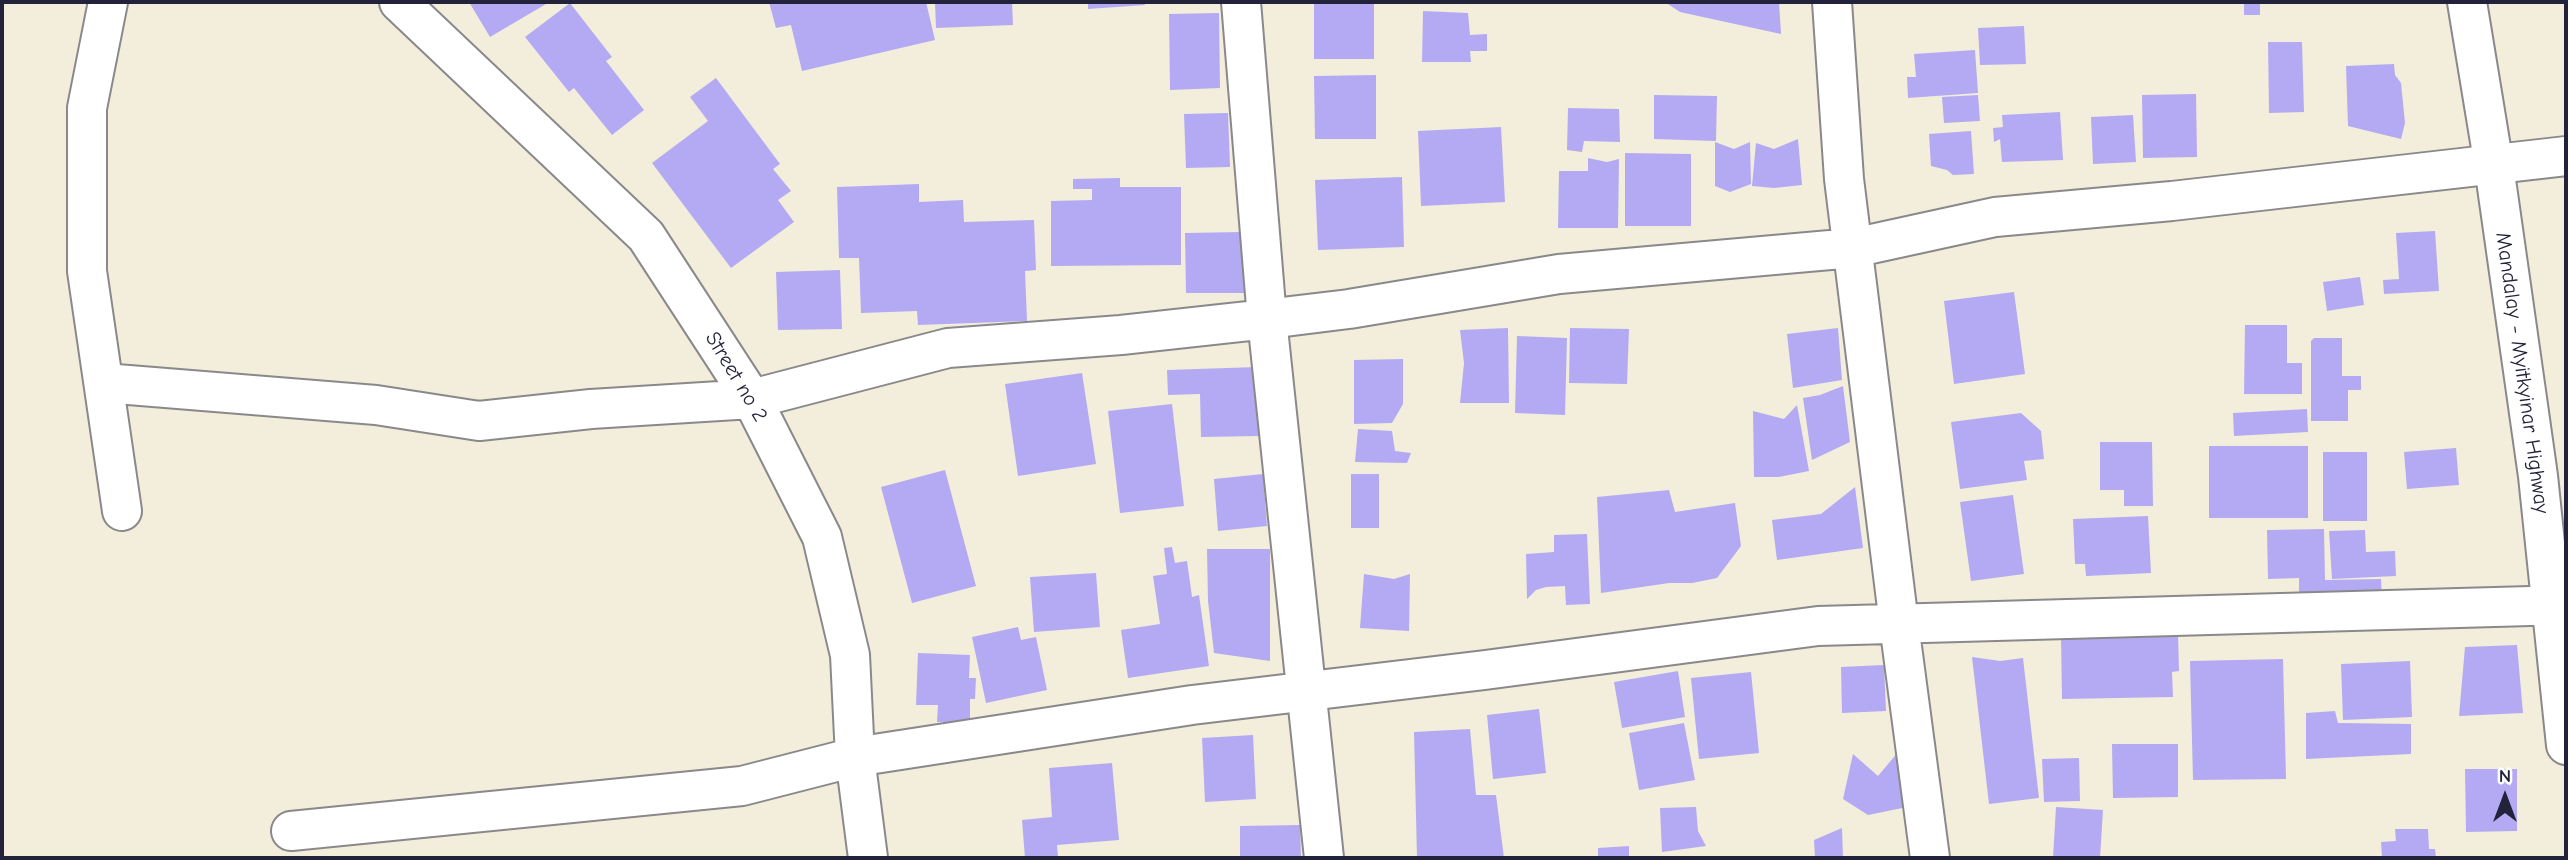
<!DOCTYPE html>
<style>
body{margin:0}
#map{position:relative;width:2568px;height:860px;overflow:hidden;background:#f2eedb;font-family:"Comic Neue",sans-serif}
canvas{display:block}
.frame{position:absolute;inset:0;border:4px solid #22223b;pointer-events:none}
.north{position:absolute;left:2470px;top:762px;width:70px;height:70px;-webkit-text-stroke:5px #fff;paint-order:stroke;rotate:0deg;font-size:19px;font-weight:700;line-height:28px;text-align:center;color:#22223b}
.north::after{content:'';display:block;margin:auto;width:24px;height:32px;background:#22223b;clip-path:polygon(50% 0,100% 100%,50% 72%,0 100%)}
</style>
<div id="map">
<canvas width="2568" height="860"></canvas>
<div class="frame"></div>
<div class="north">N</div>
</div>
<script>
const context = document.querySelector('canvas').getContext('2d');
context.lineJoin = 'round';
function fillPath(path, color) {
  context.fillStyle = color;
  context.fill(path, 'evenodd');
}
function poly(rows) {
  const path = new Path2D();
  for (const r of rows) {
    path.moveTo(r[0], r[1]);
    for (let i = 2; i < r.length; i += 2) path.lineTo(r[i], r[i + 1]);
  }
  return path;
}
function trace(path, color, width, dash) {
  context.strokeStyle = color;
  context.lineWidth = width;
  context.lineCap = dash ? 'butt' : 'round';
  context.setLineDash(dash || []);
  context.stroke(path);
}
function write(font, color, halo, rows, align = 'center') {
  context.font = font + ' "Comic Neue",sans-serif';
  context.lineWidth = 7;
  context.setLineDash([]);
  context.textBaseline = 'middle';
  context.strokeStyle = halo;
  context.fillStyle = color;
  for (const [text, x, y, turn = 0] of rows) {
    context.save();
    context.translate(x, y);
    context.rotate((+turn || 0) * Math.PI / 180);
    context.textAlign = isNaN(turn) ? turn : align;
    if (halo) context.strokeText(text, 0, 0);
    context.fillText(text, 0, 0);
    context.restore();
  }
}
fillPath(poly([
 [469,2,545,2,546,4,490,37],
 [769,2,926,2,935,40,802,71,791,25,776,28],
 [935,2,1012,2,1013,25,936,28],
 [1088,2,1144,2,1145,5,1088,9],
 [1314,2,1374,2,1374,59,1314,59],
 [1665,2,1779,2,1781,34,1680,12],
 [2244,2,2260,2,2260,15,2244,15],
 [570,3,612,57,606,61,644,110,612,135,574,88,569,92,525,37],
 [1423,11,1468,13,1470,35,1487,34,1487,51,1470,51,1471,62,1422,62],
 [1219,13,1220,88,1170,90,1169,14],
 [2024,26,2026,64,1980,65,1978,28],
 [2268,42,2302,42,2304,112,2269,113],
 [1975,50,1978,93,1908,98,1907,77,1916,77,1914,54],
 [2394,64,2395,75,2401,83,2405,123,2401,139,2348,126,2346,66],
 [1376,75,1376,139,1315,139,1314,76],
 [716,78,780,164,773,169,791,191,778,200,794,222,731,268,652,163,708,121,690,97],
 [2196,94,2197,157,2143,158,2142,95],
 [1654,95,1717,96,1716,141,1654,139],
 [1978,95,1980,121,1944,123,1942,97],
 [1568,108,1619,109,1620,142,1584,141,1582,152,1567,150],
 [2060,112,2063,160,2002,162,2000,139,1994,142,1993,128,2003,127,2002,115],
 [1228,113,1230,167,1186,168,1184,114],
 [2133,115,2136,162,2093,164,2091,117],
 [1501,127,1505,202,1421,206,1418,131],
 [1971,131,1974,174,1953,175,1947,170,1931,166,1929,134],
 [1798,139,1802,185,1774,188,1752,186,1756,143,1774,149],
 [1715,142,1734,149,1750,142,1751,184,1730,192,1715,186],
 [1625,153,1691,154,1691,226,1625,226],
 [1588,158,1607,162,1619,159,1618,228,1558,228,1559,171,1588,171],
 [1402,177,1404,247,1318,250,1315,180],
 [1120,178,1120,187,1181,187,1181,265,1051,266,1051,201,1092,200,1092,189,1073,189,1073,179],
 [919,184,919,202,963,200,964,222,1034,220,1036,270,1025,271,1027,321,918,325,917,311,861,313,859,258,839,258,837,187],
 [2435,231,2439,291,2384,294,2383,280,2399,279,2396,233],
 [1243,232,1244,293,1186,293,1185,233],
 [840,270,842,329,778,330,776,272],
 [2360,277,2364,305,2327,311,2323,282],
 [2014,292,2025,374,1954,384,1944,301],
 [2245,325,2287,325,2287,363,2302,363,2302,394,2244,394],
 [1508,328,1509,403,1460,403,1464,363,1460,330],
 [1570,328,1629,329,1627,384,1569,383],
 [1838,328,1842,380,1793,388,1787,334],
 [1517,336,1567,338,1565,415,1515,413],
 [2314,338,2342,338,2342,376,2361,376,2361,390,2348,390,2348,421,2311,421,2311,341],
 [1403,359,1403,404,1392,423,1354,424,1354,360],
 [1257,367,1259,436,1201,437,1200,394,1168,395,1167,370],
 [1082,373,1096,464,1018,476,1005,384],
 [1843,386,1850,442,1812,460,1803,398,1820,395],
 [1172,404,1184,506,1120,513,1108,411],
 [1797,405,1809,471,1779,477,1754,477,1753,411,1784,419],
 [2307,409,2308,432,2234,436,2233,413],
 [2021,413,2041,431,2044,459,2024,461,2027,480,1960,489,1951,422],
 [1358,429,1392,431,1395,451,1411,453,1407,463,1355,462],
 [2100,442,2152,442,2153,506,2124,506,2124,490,2100,490],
 [2209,446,2308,446,2308,518,2209,518],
 [2456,448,2459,485,2407,489,2404,452],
 [2323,452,2367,452,2367,521,2323,521],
 [945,470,976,586,912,603,881,487],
 [1263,474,1267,526,1218,531,1214,479],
 [1351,474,1379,474,1379,528,1351,528],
 [1855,487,1863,548,1777,560,1772,520,1821,514],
 [1669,490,1675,512,1735,503,1741,546,1717,578,1692,583,1669,583,1601,593,1597,497],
 [2013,495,2024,574,1971,581,1960,502],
 [2148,516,2151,573,2086,576,2085,564,2075,564,2073,519],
 [2324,529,2325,580,2381,579,2382,600,2299,602,2299,578,2268,579,2267,530],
 [2365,530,2366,552,2395,551,2396,576,2332,579,2329,531],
 [1587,534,1590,604,1566,605,1565,586,1546,587,1536,590,1527,599,1526,554,1554,552,1554,535],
 [1172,547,1175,563,1187,561,1192,597,1199,595,1209,666,1128,678,1121,630,1160,624,1153,576,1167,574,1164,548],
 [1207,549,1270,549,1270,661,1214,653,1208,601],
 [1096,573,1100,627,1034,632,1030,577],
 [1364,574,1394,579,1410,574,1409,631,1360,628],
 [1018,627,1021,640,1036,637,1047,690,986,703,972,637],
 [2178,634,2179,671,2172,672,2173,697,2062,699,2061,636],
 [2517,645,2523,713,2459,716,2465,647],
 [918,653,970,655,969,678,976,678,975,699,970,699,970,722,937,722,938,705,916,705],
 [1972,657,2000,661,2023,658,2039,798,1989,804],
 [2283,659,2286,779,2193,780,2190,661],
 [2410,661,2412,717,2343,720,2341,664],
 [1884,665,1886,711,1842,713,1841,667],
 [1678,671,1685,717,1622,728,1614,682],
 [1751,672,1759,753,1699,759,1691,678],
 [1539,709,1546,773,1493,779,1487,715],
 [2335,711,2338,723,2411,724,2411,754,2306,759,2306,713],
 [1684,723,1695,780,1639,790,1629,733],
 [1470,729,1476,795,1496,795,1504,858,1417,858,1414,732],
 [1253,735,1256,799,1205,802,1202,738],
 [2112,744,2178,744,2178,797,2113,798],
 [1899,751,1912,806,1868,815,1843,799,1853,754,1878,776],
 [2079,758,2080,801,2044,802,2042,759],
 [1112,763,1119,840,1057,845,1058,857,1025,858,1022,820,1052,817,1049,768],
 [2465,769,2517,769,2517,831,2466,832],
 [1696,807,1698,831,1706,846,1662,852,1660,808],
 [2056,807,2103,810,2100,858,2053,858],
 [1300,825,1301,858,1240,858,1240,826],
 [1842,828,1843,858,1815,858,1814,840],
 [2395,829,2428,829,2429,849,2435,849,2436,858,2382,857,2381,842,2396,841],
 [1629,846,1629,858,1598,858,1598,848]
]), '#b4aaf3');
const minor = poly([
 [108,2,87,108,87,271,122,511],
 [399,2,646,236,752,399,822,537,850,655,855,757,868,858],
 [1241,2,1267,319,1324,858],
 [1832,2,1844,179,1899,624,1930,858],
 [104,383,376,405,479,421,591,409,752,399,948,348,1121,335,1267,319,1349,309,1559,274,1853,248,1995,217,2172,201,2566,156],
 [291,831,742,786,855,757,1192,705,1485,670,1818,626,2566,605]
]);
const highway = poly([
 [2467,2,2494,166,2538,476,2566,745]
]);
trace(minor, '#8a888b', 42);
trace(highway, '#8a888b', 42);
trace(minor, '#fff', 38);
trace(highway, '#fff', 38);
write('21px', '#22223b', '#fff', [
 ["Mandalay - Myitkyinar Highway",2522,373,82],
 ["Street no 2",736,377,59]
]);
</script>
